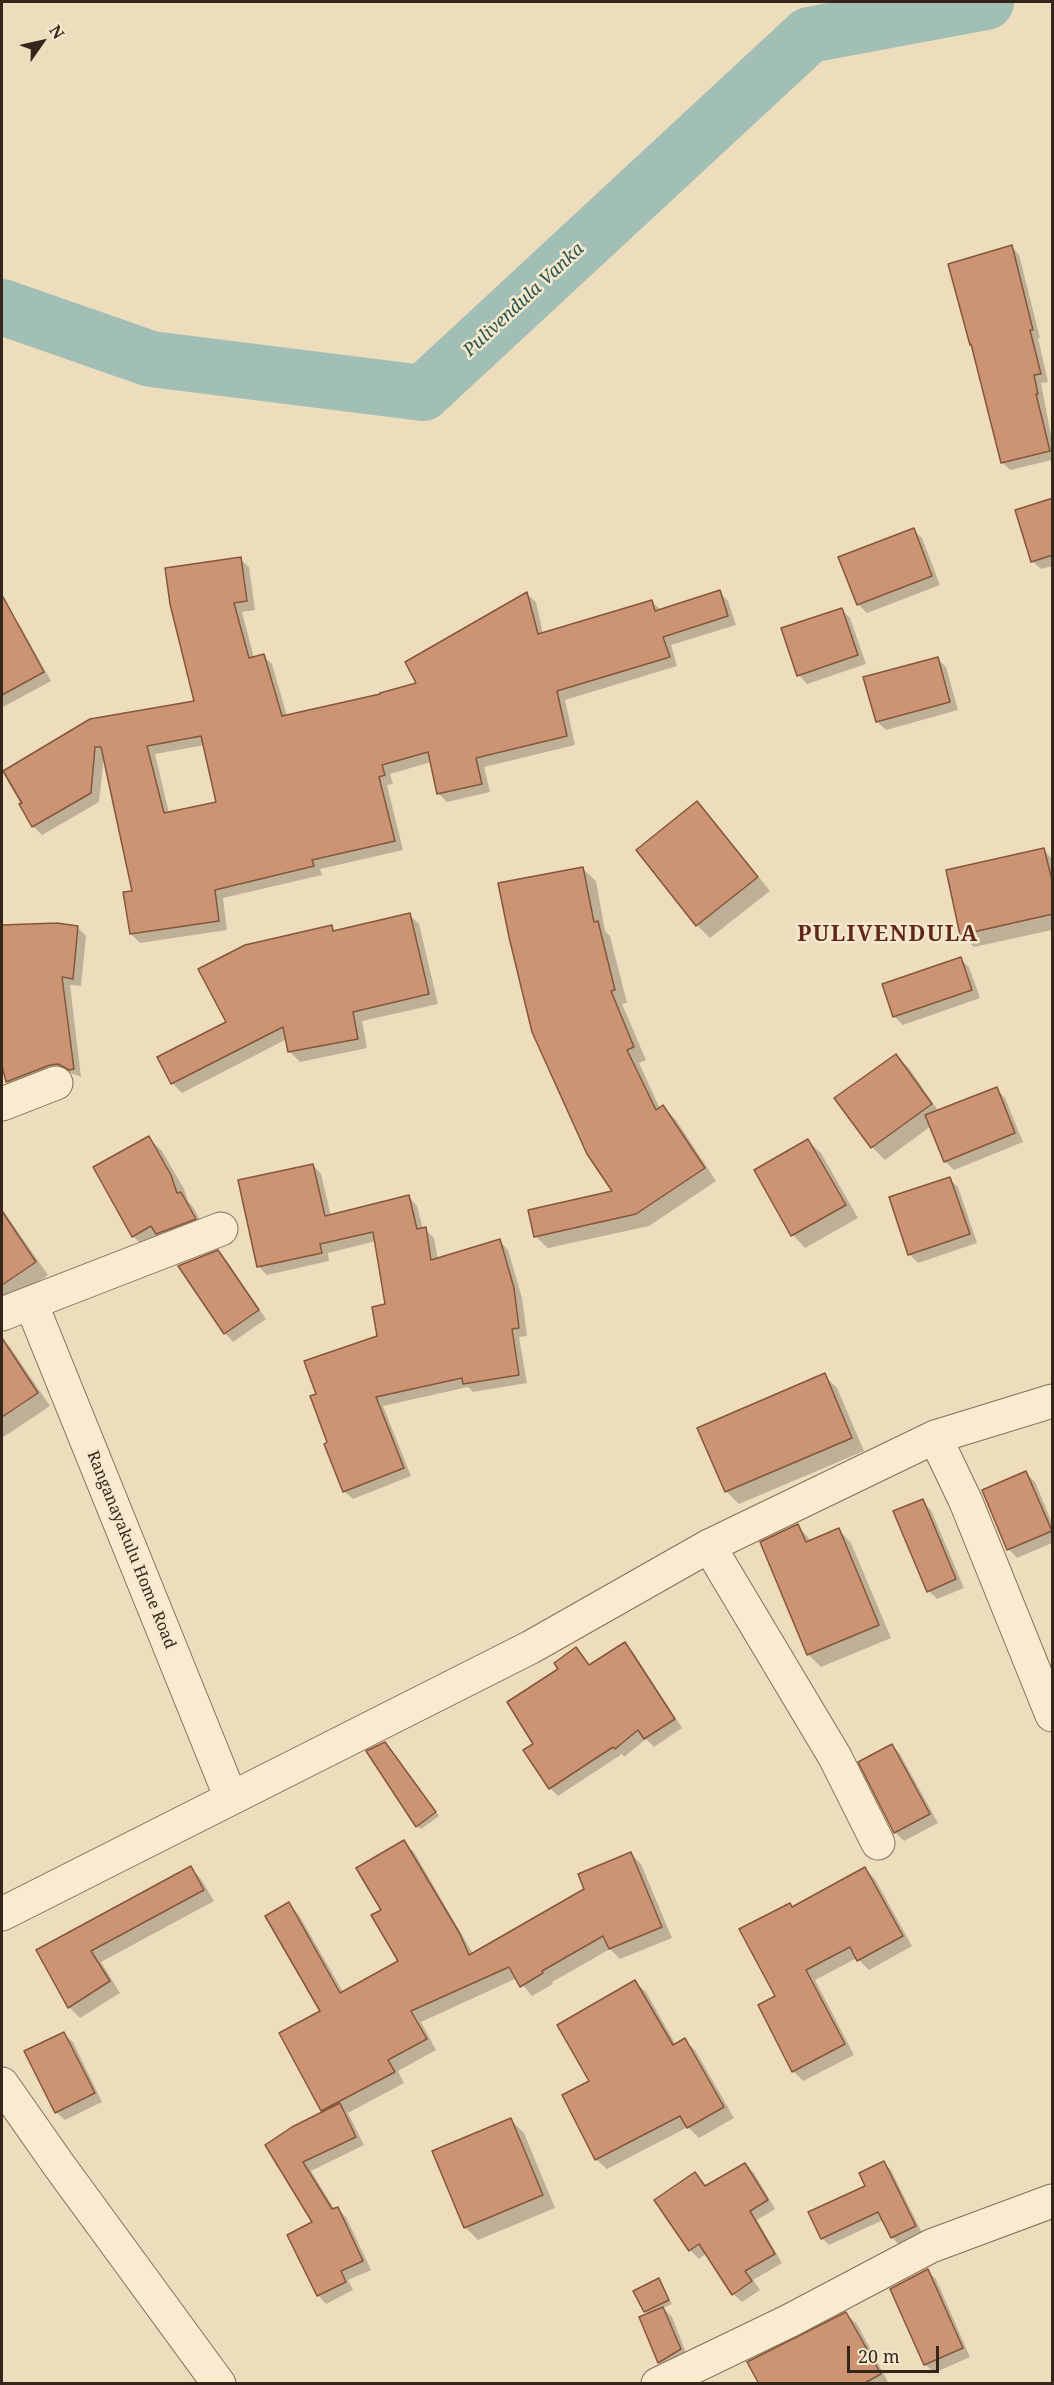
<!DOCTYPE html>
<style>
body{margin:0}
#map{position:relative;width:1054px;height:2385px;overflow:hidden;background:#edddbd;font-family:"Noto Serif",serif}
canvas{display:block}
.frame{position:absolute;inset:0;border:3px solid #35261b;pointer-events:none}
.north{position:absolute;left:12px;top:12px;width:60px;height:60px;-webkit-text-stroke:4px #f5e8cd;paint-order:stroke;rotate:56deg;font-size:16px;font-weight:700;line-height:24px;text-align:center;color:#35261b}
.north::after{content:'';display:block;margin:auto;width:21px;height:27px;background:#35261b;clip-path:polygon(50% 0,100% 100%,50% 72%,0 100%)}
.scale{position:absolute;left:847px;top:2346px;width:92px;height:27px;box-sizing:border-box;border:3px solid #35261b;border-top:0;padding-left:8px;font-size:18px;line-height:21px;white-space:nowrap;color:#35261b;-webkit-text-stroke:4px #f5e8cd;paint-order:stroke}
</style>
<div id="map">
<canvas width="1054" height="2385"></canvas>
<div class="frame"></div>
<div class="north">N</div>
<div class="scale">20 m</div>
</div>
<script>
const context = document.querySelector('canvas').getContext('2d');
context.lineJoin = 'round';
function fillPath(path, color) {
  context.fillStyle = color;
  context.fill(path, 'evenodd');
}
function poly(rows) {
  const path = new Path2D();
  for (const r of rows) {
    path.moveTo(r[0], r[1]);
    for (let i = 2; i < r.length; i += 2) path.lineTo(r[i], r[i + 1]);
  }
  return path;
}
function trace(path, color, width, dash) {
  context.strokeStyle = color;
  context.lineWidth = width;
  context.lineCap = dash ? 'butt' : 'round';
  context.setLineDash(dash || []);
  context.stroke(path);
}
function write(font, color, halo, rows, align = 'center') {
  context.font = font + ' "Noto Serif",serif';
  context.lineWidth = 5;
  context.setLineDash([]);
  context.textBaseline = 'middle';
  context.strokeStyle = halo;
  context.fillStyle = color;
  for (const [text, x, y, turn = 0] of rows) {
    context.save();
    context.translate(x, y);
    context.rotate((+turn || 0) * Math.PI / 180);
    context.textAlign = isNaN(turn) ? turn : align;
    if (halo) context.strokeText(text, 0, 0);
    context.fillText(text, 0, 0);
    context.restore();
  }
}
fillPath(poly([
 [1012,247,1019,255,1040,338,1038,338,1048,382,1041,383,1052,441,1052,460,1010,470,1002,462],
 [1052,500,1052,566,1041,569,1032,561],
 [913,530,922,538,940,585,867,613,858,604],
 [240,559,249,567,255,610,242,612,254,658,263,656,272,664,287,716,382,696,418,684,527,594,536,602,543,634,652,602,661,610,720,592,728,601,736,625,671,645,677,666,565,700,575,745,484,767,490,792,447,802,438,793,431,762,390,774,393,784,387,785,403,850,320,869,322,875,223,898,227,930,140,943,131,934,134,892,104,757,99,802,42,835,33,826,7,780,196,703],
 [205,745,218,803,169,813,155,754],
 [842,610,850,618,866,664,807,684,799,675],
 [13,618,21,627,51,681,3,707,2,705,2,624],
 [937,658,946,667,958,710,886,730,877,722],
 [697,803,710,816,770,891,710,938,697,925,638,851],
 [1044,850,1052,859,1052,930,974,947,961,934],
 [583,869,596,881,605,931,610,936,627,1003,622,1004,646,1060,639,1063,660,1109,663,1107,676,1120,716,1181,649,1226,548,1248,535,1236,614,1192],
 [409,915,419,924,438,1004,362,1021,367,1048,300,1062,290,1052,287,1039,182,1093,172,1083,228,1023,331,926,336,932],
 [57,925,77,927,86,936,81,986,70,985,81,1077,68,1072,59,1073,16,1090,7,1082,2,1050,2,926],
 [960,959,969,967,980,998,903,1025,894,1016],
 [896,1056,909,1068,939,1112,997,1089,1005,1098,1023,1142,954,1170,945,1161,931,1126,885,1160,872,1147],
 [149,1138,162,1151,184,1189,188,1201,193,1207,207,1232,146,1249,133,1236],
 [808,1141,821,1153,858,1218,805,1248,793,1235,756,1171],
 [313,1165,321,1174,331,1216,409,1197,417,1206,423,1229,425,1229,434,1238,438,1260,500,1241,508,1250,522,1298,527,1336,519,1337,527,1383,473,1392,468,1387,383,1406,411,1476,353,1499,344,1491,318,1395,379,1337,387,1306,376,1241,328,1253,329,1261,267,1275,258,1266],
 [949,1179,958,1187,977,1243,918,1263,909,1254],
 [2,1209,48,1275,2,1307],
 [218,1252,227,1261,266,1319,233,1342,225,1333],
 [2,1339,10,1347,50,1406,2,1438],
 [824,1375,837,1388,864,1451,739,1504,726,1491],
 [1026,1473,1035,1482,1052,1523,1052,1543,1017,1558,1009,1549],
 [922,1501,931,1510,964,1588,937,1599,929,1591],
 [798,1526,812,1542,839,1530,851,1543,891,1638,821,1667,808,1654],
 [625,1644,633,1652,682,1728,654,1747,646,1739,624,1757,622,1754,558,1796,550,1788,535,1744,560,1670,576,1649,590,1666],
 [892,1745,900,1754,938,1823,904,1841,895,1832,860,1763],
 [389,1748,439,1816,421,1829,417,1826],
 [403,1842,414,1852,473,1954,586,1890,631,1854,641,1864,672,1938,620,1959,610,1949,552,1982,553,1984,532,1996,517,1978,421,2022,436,2050,398,2071,404,2083,348,2113,364,2145,311,2171,335,2210,337,2209,346,2217,371,2270,348,2280,353,2290,326,2304,318,2295,315,2223,267,2146,324,2113,322,2110,322,2012,289,1904,299,1915,343,1992,400,1961,383,1910],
 [191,1868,201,1879,214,1901,101,1962,120,1993,80,2018,69,2007,38,1951],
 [865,1869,875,1879,912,1946,869,1970,857,1958,815,1980,854,2055,803,2081,793,2071,777,1997,790,1905,793,1908],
 [635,1982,646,1992,676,2045,684,2040,695,2050,734,2118,699,2138,688,2127,607,2169,596,2159,591,2081],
 [64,2034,73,2042,102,2102,65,2120,56,2112],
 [511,2120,524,2133,555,2208,478,2240,465,2227],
 [884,2163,891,2170,922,2233,899,2245,892,2237,883,2220,829,2245,822,2238,867,2187],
 [745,2164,754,2173,775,2209,757,2220,782,2263,753,2280,760,2290,742,2302,733,2294,707,2253,699,2259,690,2250,656,2200,695,2174,707,2187],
 [927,2271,936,2279,970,2357,934,2373,926,2365,892,2289],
 [658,2280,672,2304,663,2308,672,2317,688,2358,668,2371,659,2362,641,2318,648,2315,645,2311],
 [846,2314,857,2324,889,2384,761,2384]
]), '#0003');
trace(poly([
 [2,307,151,359,423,393,809,35,986,2]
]), '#a1bfb5', 56);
const building = poly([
 [1012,245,1033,330,1030,330,1041,374,1034,375,1038,394,1036,394,1050,451,1001,463,971,344,970,345,948,264,1012,245],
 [1053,498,1053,555,1031,562,1015,510,1053,498],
 [914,528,932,576,857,605,838,557,914,528],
 [241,557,247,601,234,603,249,658,264,654,282,716,380,694,380,693,416,683,405,662,527,592,538,634,652,600,655,611,720,590,728,616,663,637,670,657,557,691,567,736,476,758,482,784,437,794,428,752,382,765,385,775,379,777,395,841,312,860,314,866,215,890,219,921,130,934,123,892,132,891,101,747,95,747,91,793,32,827,19,804,22,803,3,771,90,719,194,701,170,604,165,568,241,557],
 [201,736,216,802,164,813,147,746,201,736],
 [2,595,44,672,2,695,2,595],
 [842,608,858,655,797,676,781,628,842,608],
 [938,657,950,702,876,722,863,677,938,657],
 [697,801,758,877,696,926,636,850,697,801],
 [1044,848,1053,884,1053,914,960,935,946,870,1044,848],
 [583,867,594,922,598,921,615,990,611,991,634,1047,627,1050,656,1110,663,1105,705,1168,636,1214,534,1237,528,1210,612,1191,587,1154,532,1032,509,937,498,883,583,867],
 [410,913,429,994,353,1012,358,1039,288,1052,283,1027,171,1084,157,1057,226,1022,198,969,245,945,332,925,333,931,410,913],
 [57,923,78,926,73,979,62,977,74,1069,69,1070,58,1064,50,1065,6,1082,2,1066,2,925,57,923],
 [961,957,972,990,893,1017,882,984,961,957],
 [896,1054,932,1104,871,1148,834,1098,896,1054],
 [997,1087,1015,1133,944,1162,925,1115,997,1087],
 [149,1136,171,1175,177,1193,181,1192,196,1219,156,1234,151,1226,132,1237,93,1167,149,1136],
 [808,1139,846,1205,791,1236,754,1170,808,1139],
 [313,1164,325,1216,409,1195,417,1229,426,1227,431,1260,500,1239,514,1288,519,1328,512,1329,519,1375,463,1384,462,1378,376,1397,404,1468,343,1492,324,1444,327,1442,310,1396,316,1394,304,1361,377,1336,372,1307,385,1304,373,1232,320,1244,322,1253,257,1267,238,1180,313,1164],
 [950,1177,970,1234,908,1255,889,1197,950,1177],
 [2,1211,36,1262,2,1285,2,1211],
 [218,1250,259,1310,224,1334,178,1266,218,1250],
 [2,1338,38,1393,2,1417,2,1338],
 [825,1373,852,1438,725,1492,697,1428,825,1373],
 [1026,1471,1052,1531,1007,1550,982,1490,1026,1471],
 [923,1499,956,1579,927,1592,893,1511,923,1499],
 [798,1524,806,1542,839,1528,879,1625,807,1655,760,1542,798,1524],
 [625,1642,675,1719,644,1739,638,1730,615,1749,613,1747,549,1789,523,1750,533,1744,507,1702,558,1669,554,1663,576,1647,589,1665,625,1642],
 [385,1742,436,1812,416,1827,366,1751,385,1742],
 [892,1744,930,1814,894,1833,858,1762,892,1744],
 [404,1840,460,1934,469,1955,584,1889,578,1874,631,1852,662,1927,609,1949,603,1936,542,1971,543,1973,520,1987,509,1967,411,2011,427,2039,388,2060,395,2072,321,2111,279,2033,320,2011,265,1916,289,1902,340,1993,398,1961,371,1915,381,1910,356,1868,404,1840],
 [191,1866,204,1890,91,1951,110,1981,68,2008,36,1950,191,1866],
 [865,1867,903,1936,857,1961,850,1947,806,1970,845,2044,792,2072,758,2005,775,1996,739,1929,790,1903,792,1907,865,1867],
 [635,1980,673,2045,685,2038,724,2107,687,2128,680,2116,595,2160,562,2095,589,2081,557,2025,635,1980],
 [64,2032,95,2093,55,2113,24,2051,64,2032],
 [340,2103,356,2137,303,2162,332,2209,338,2207,363,2261,341,2271,346,2282,317,2296,287,2235,312,2222,265,2145,292,2127,340,2103],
 [511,2118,543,2195,464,2228,432,2151,511,2118],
 [884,2161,916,2226,891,2238,878,2212,821,2239,808,2212,865,2186,859,2173,884,2161],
 [745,2163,768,2200,750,2211,775,2254,745,2271,752,2281,732,2295,699,2244,689,2251,654,2200,695,2172,705,2186,745,2163],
 [928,2269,963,2348,924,2365,890,2289,928,2269],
 [659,2278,669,2300,644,2312,633,2291,659,2278],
 [663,2307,681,2349,658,2363,639,2317,663,2307],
 [846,2312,881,2374,863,2384,759,2384,747,2362,846,2312]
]);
fillPath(building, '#cc9473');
trace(building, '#84563c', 1.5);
const minor = poly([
 [2,1104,56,1083],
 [31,1303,231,1798],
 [2,1314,221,1229],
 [935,1437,966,1502,1052,1715],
 [709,1546,835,1757,878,1843],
 [2,1914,531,1647,709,1546,935,1437,1052,1401],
 [2,2084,58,2164,219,2384],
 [658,2384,789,2321,931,2246,1052,2201]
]);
trace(minor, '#856d57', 35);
trace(minor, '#f9ebd0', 33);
write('16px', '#35261b', '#f5e8cd', [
 ["Ranganayakulu Home Road",131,1550,68]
]);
write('italic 18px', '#2a5550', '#f5e8cd', [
 ["Pulivendula Vanka",524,300,-43]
]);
context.letterSpacing = '1.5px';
write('bold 22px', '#61271b', '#f5e8cd', [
 ["PULIVENDULA",888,935]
]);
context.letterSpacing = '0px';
</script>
